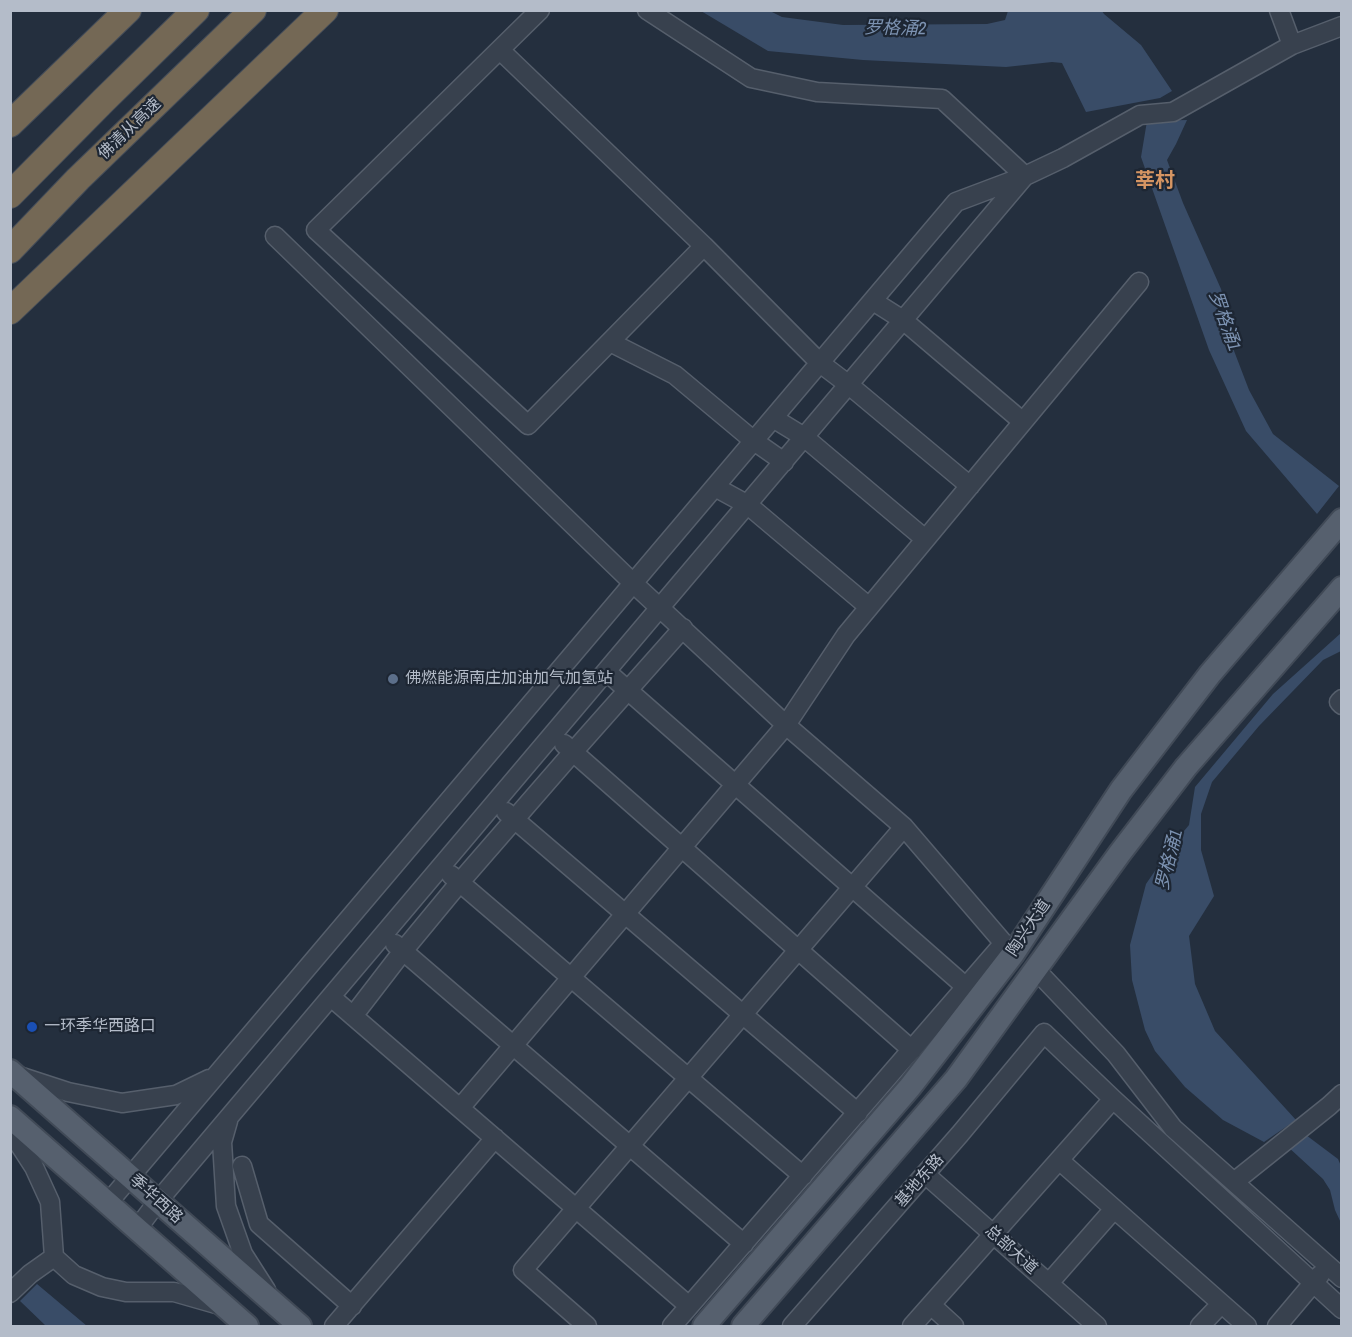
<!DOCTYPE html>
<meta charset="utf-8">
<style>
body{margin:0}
#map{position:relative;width:1352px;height:1337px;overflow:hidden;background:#242f3e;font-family:"Archivo Narrow",sans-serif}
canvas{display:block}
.frame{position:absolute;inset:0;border:12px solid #b4bcc9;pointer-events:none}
</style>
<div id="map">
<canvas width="1352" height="1337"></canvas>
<div class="frame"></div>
</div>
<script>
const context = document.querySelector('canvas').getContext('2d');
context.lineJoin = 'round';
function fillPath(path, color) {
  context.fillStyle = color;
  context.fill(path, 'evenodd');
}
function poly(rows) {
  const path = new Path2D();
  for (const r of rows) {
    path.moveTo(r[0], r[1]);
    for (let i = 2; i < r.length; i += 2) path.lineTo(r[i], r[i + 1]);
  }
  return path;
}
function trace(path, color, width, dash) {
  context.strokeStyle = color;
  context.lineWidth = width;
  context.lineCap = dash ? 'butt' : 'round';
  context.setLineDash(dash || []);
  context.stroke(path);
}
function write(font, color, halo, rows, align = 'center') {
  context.font = font + ' "Archivo Narrow","Noto Sans SC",sans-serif';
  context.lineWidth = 4.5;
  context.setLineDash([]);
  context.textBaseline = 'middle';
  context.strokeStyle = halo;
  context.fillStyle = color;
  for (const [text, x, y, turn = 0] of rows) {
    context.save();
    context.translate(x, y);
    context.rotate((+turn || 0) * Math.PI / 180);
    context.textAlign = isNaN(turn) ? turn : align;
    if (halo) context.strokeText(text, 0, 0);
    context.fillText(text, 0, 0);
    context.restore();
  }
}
fillPath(poly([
 [701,11,770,11,782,17,843,25,987,24,1005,20,1008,11,1102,11,1104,14,1141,45,1172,91,1160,98,1086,112,1062,63,1052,62,1006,67,863,60,768,51],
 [1187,120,1176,144,1167,160,1183,203,1221,289,1223,297,1218,309,1249,390,1273,434,1339,486,1317,514,1246,431,1209,350,1141,157,1147,121],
 [1341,633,1341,651,1323,660,1259,726,1212,782,1201,814,1201,850,1214,896,1189,936,1195,984,1215,1031,1296,1120,1264,1142,1223,1120,1185,1087,1155,1051,1145,1030,1132,980,1130,945,1146,884,1174,843,1189,825,1195,787,1273,694],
 [1302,1132,1338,1159,1341,1166,1341,1223,1335,1210,1330,1190,1323,1179,1287,1146],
 [37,1284,87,1326,46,1326,20,1301]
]), '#394c67');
const minor = poly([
 [540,10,316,230,528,425,704,246,820,363,849,385,970,486],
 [647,10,751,78,817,92,942,99,1025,176],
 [1279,10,1292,45,1342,26],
 [500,50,704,246],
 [275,236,633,583,786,725,904,827,1013,954],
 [873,301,903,320,1023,422],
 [610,342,675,375,754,441,784,462],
 [773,418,804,437,925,539],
 [715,487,748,505,869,607],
 [607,672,966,987],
 [1342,699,1339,702,1342,705],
 [564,744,912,1050],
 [506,812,858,1113],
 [451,875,803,1176],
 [395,944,744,1244],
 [1036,970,1116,1054,1173,1128,1342,1278],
 [331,997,689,1306],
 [353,1016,403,951,460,882,573,752,683,628],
 [19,1076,68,1092,122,1103,176,1095,209,1079],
 [460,1108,786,725,846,635,1139,282],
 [228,1121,222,1142,226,1206,243,1254,266,1290],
 [10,1130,34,1167,50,1202,54,1257,74,1275,102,1287,126,1292,174,1292,223,1306],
 [1059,1160,1247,1326],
 [242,1166,259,1224,352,1306],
 [925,1174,1097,1326],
 [1234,1182,1329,1106,1342,1094],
 [108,1203,956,202,1025,176,1063,158,1140,115,1173,112,1292,45],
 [137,1229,158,1201,1024,177],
 [1049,1283,1114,1209],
 [10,1293,30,1274,54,1257],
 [931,1305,954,1326],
 [334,1326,495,1138],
 [587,1326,523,1270,904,827],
 [672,1326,1004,943],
 [792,1326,960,1134,1044,1033,1113,1099,1342,1309],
 [912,1326,1113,1099],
 [1200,1326,1221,1304],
 [1277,1326,1320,1275]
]);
const major = poly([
 [10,1071,300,1326],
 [10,1117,247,1326],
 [704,1326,910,1087,1013,954,1121,790,1210,674,1342,520],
 [743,1326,956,1079,1120,853,1186,767,1342,588]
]);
const highway = poly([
 [10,124,128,10],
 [10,195,104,100,196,10],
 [10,250,78,179,253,10],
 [10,311,325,10]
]);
trace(minor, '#565f6c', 21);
trace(major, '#414a57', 26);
trace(highway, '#434c59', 28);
trace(minor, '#38414e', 18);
trace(major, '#56606e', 22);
trace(highway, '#746855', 26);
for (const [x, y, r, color] of [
 [393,679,6,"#5c6f8a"],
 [32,1027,6,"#1a4fb4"]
]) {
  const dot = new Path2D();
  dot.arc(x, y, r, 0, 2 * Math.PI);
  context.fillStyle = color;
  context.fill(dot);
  trace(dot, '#1d2633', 2);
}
write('16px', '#b4bcc9', '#1d2633', [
 ["佛清从高速",130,129,-44],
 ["陶兴大道",1029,928,-56],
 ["基地东路",920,1181,-49],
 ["季华西路",156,1199,42],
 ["总部大道",1011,1250,42]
]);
write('16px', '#b4bcc9', '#1d2633', [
 ["佛燃能源南庄加油加气加氢站",405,679],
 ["一环季华西路口",44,1027]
], 'left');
write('italic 18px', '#7c92b1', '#1d2633', [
 ["罗格涌2",895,29,1],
 ["罗格涌1",1224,321,71],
 ["罗格涌1",1170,860,-76]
]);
write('bold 20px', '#d59563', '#1d2633', [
 ["莘村",1155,182]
]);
</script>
